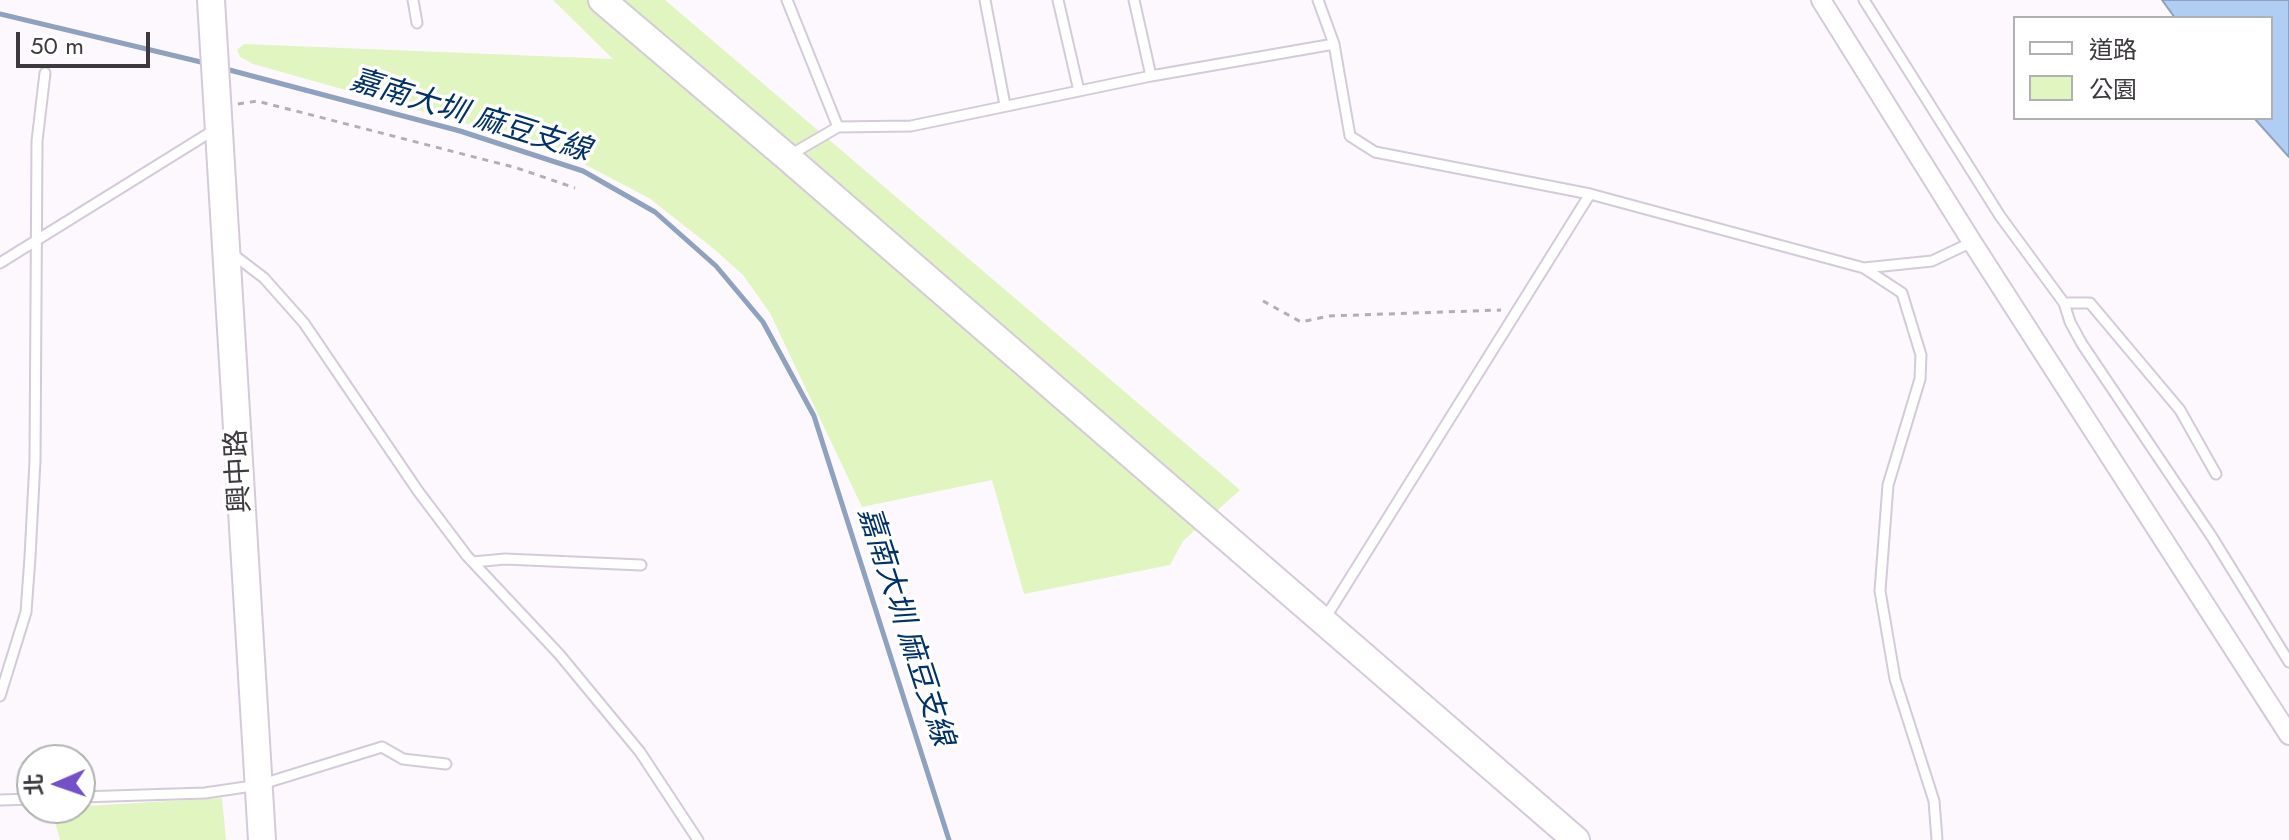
<!DOCTYPE html>
<meta charset="utf-8">
<style>
body{margin:0}
#map{position:relative;width:2289px;height:840px;overflow:hidden;background:#fcf8fe;font-family:Jost,"Noto Sans TC",sans-serif}
canvas{display:block}
.legend{position:absolute;left:2013px;top:16px;width:260px;height:104px;box-sizing:border-box;background:#fff;border:2px solid #b1b0b2;margin:0;padding:10px 14px;list-style:none;font-size:24px;color:#3d393f}
.legend li{display:flex;align-items:center;gap:16px;height:40px}
.legend b{width:40px;border:2px solid #b1b0b2}
.north{position:absolute;left:16px;top:744px;width:80px;height:80px;box-sizing:border-box;background:#fff;border:2px solid #b1b0b2;border-radius:50%;rotate:268deg;font-size:22px;font-weight:700;line-height:32px;text-align:center;color:#3d393f}
.north::after{content:'';display:block;margin:auto;width:28px;height:36px;background:#734fc8;clip-path:polygon(50% 0,100% 100%,50% 72%,0 100%)}
.scale{position:absolute;left:16px;top:32px;width:134px;height:36px;box-sizing:border-box;border:4px solid #3d393f;border-top:0;padding-left:10px;font-size:24px;line-height:28px;white-space:nowrap;color:#3d393f;-webkit-text-stroke:6px #fff;paint-order:stroke}
</style>
<div id="map">
<canvas width="2289" height="840"></canvas>
<ul class="legend">
<li><b style="height:10px;background:#fff"></b>道路</li>
<li><b style="height:22px;background:#e0f5c0"></b>公園</li>
</ul>
<div class="north">北</div>
<div class="scale">50 m</div>
</div>
<script>
const context = document.querySelector('canvas').getContext('2d');
context.lineJoin = 'round';
function fillPath(path, color) {
  context.fillStyle = color;
  context.fill(path, 'evenodd');
}
function poly(rows) {
  const path = new Path2D();
  for (const r of rows) {
    path.moveTo(r[0], r[1]);
    for (let i = 2; i < r.length; i += 2) path.lineTo(r[i], r[i + 1]);
  }
  return path;
}
function trace(path, color, width, dash) {
  context.strokeStyle = color;
  context.lineWidth = width;
  context.lineCap = dash ? 'butt' : 'round';
  context.setLineDash(dash || []);
  context.stroke(path);
}
function write(font, color, halo, rows, align = 'center') {
  context.font = font + ' Jost,"Noto Sans TC",sans-serif';
  context.lineWidth = 7;
  context.setLineDash([]);
  context.textBaseline = 'middle';
  context.strokeStyle = halo;
  context.fillStyle = color;
  for (const [text, x, y, turn = 0] of rows) {
    context.save();
    context.translate(x, y);
    context.rotate((+turn || 0) * Math.PI / 180);
    context.textAlign = isNaN(turn) ? turn : align;
    if (halo) context.strokeText(text, 0, 0);
    context.fillText(text, 0, 0);
    context.restore();
  }
}
fillPath(poly([
 [553,0,665,0,1240,490,1183,541,1170,565,1024,594,992,480,862,507,770,313,743,275,714,249,649,198,582,163,495,132,253,64,240,57,237,50,244,44,613,59],
 [222,798,226,840,60,840,53,815,85,806]
]), '#e0f5c0');
const water = poly([
 [2162,0,2289,0,2289,157,2254,118,2271,118,2271,18,2175,18,2162,0]
]);
fillPath(water, '#b0cdf4');
trace(water, '#8ea1be', 2);
trace(poly([
 [0,14,205,63],
 [222,68,460,131,583,171,655,212,716,266,763,322,814,416,949,840]
]), '#8ea1be', 5);
const lane = poly([
 [413,0,417,23],
 [787,0,838,127],
 [985,0,1005,105],
 [1058,0,1079,91],
 [1134,0,1151,76],
 [1318,0,1334,44,1350,136,1375,152,1590,194,1864,268,1902,293,1921,355,1920,379,1888,485,1880,591,1895,679,1934,801,1937,840],
 [1864,0,2000,216,2064,303],
 [790,155,838,127,911,126,1151,76,1334,44],
 [230,252,264,278,304,323,418,491,467,556,559,654,640,752,698,840],
 [0,263,214,130],
 [1864,268,1932,261,1972,242],
 [2216,474,2180,410,2090,303,2064,303,2070,322,2082,344,2212,537,2289,662],
 [473,562,505,559,641,565],
 [1324,620,1590,194],
 [0,696,26,612,30,557,35,461,37,141,45,73],
 [80,797,205,793,259,785,382,747,403,759,446,764],
 [0,800,32,799]
]);
const street = poly([
 [1821,0,1972,242,2289,735]
]);
const secondary = poly([
 [211,0,262,840],
 [602,0,787,157,1576,840]
]);
trace(lane, '#d4cad9', 13);
trace(street, '#d4cad9', 22);
trace(secondary, '#d4cad9', 30);
trace(poly([
 [238,104,257,101,517,168,575,188],
 [1263,301,1301,322,1329,316,1501,310]
]), '#b2aeb4', 3, [6, 6]);
trace(lane, '#fff', 9);
trace(street, '#fff', 18);
trace(secondary, '#fff', 26);
write('28px', '#3d393f', '#fff', [
 ["興中路",240,471,-93]
]);
write('italic 30px', '#003167', '#fff', [
 ["嘉南大圳 麻豆支線",470,117,17],
 ["嘉南大圳 麻豆支線",904,627,72]
]);
</script>
